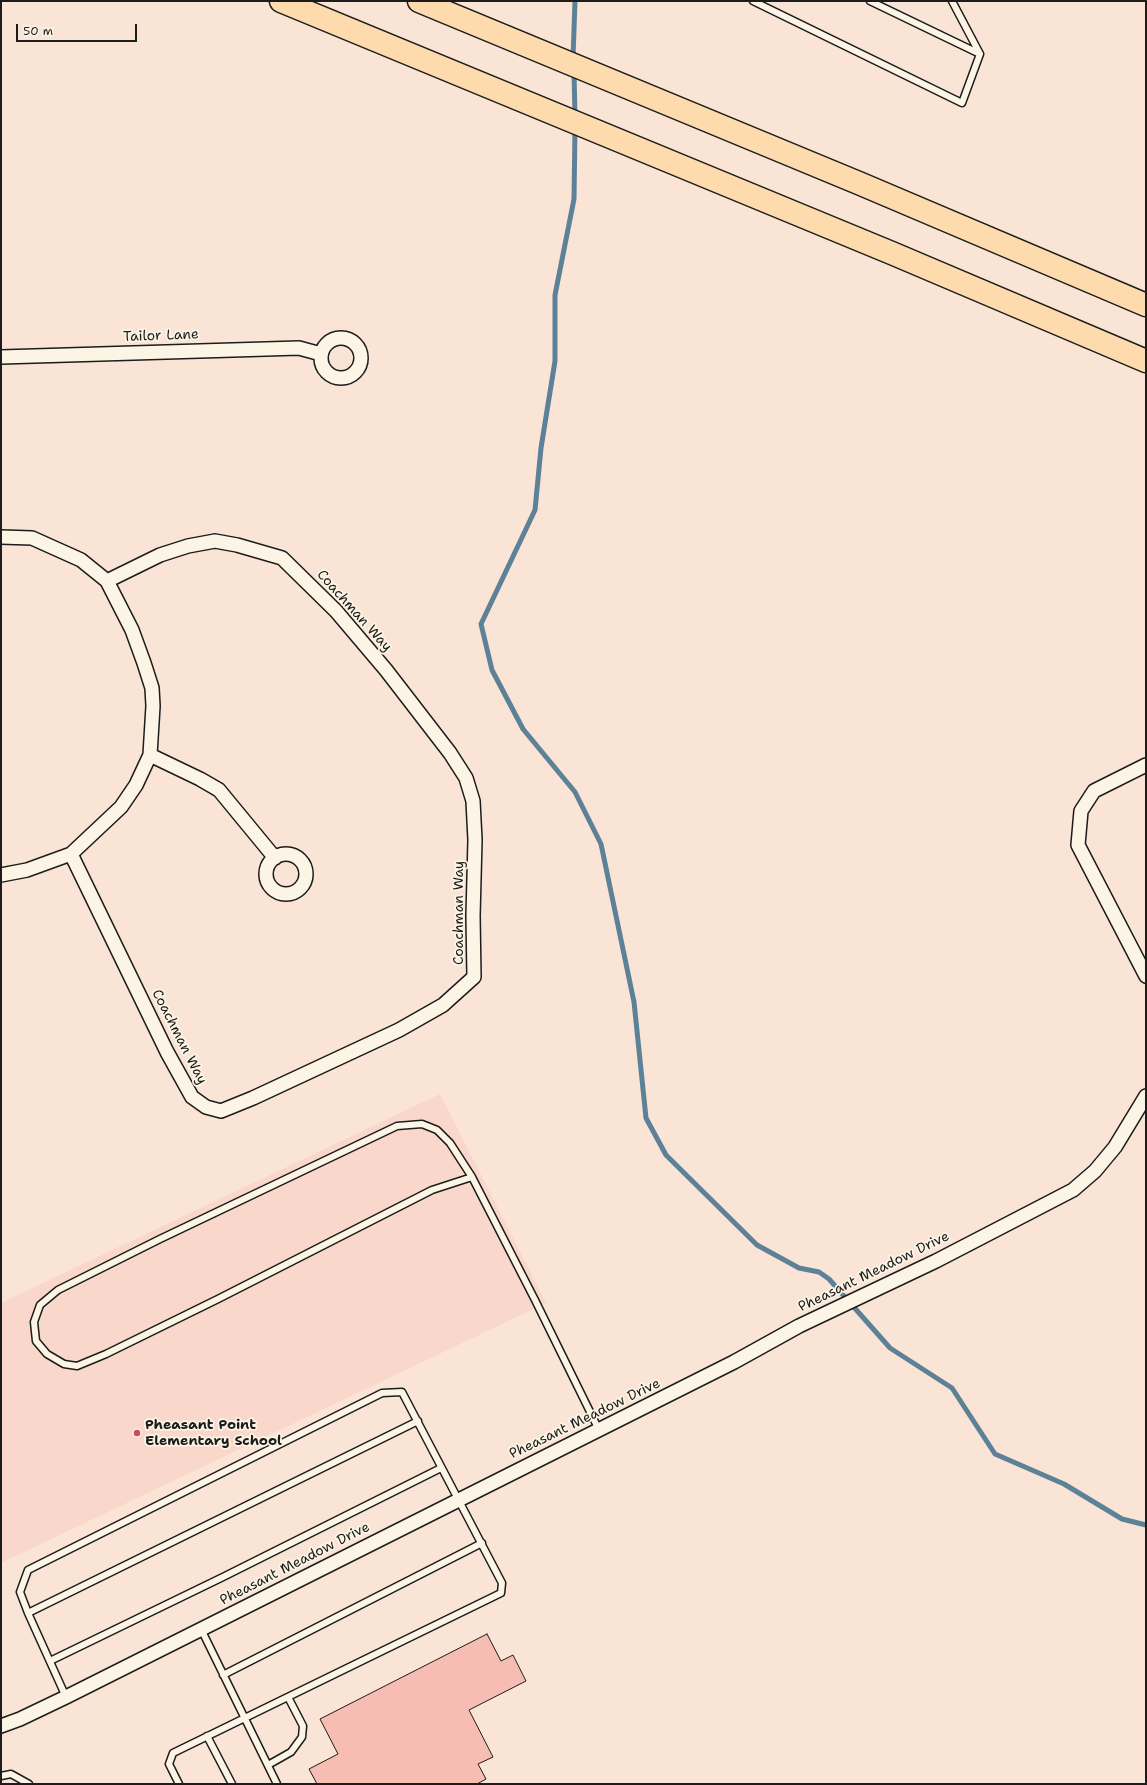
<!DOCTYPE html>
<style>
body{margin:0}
#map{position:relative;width:1147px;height:1785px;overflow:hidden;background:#fae4d6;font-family:"Shantell Sans",sans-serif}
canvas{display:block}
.frame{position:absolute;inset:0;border:2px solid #1c1c1c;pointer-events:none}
.scale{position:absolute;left:16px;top:24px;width:121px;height:18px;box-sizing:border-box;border:2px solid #1c1c1c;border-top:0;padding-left:5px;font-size:12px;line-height:14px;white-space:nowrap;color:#1c1c1c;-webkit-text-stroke:3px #fcf5e5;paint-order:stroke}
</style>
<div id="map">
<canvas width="1147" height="1785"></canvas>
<div class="frame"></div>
<div class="scale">50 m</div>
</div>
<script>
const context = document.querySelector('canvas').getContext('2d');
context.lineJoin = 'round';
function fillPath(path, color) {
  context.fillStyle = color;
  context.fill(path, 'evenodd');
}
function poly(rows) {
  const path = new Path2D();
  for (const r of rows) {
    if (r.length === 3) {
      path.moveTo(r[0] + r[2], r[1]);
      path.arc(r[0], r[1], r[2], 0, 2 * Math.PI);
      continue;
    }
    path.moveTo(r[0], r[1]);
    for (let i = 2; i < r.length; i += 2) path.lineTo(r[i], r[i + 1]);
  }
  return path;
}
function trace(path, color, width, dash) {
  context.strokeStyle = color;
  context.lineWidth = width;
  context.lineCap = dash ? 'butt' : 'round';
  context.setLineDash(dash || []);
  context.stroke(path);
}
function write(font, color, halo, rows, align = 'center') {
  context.font = font + ' "Shantell Sans",sans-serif';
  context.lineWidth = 3.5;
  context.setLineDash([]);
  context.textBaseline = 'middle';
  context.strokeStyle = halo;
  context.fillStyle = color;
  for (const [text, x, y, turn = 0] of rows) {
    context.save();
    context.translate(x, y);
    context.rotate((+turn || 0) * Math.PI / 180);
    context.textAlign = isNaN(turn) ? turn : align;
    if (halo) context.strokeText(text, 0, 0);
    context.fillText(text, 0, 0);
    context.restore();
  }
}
fillPath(poly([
 [440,1094,546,1303,1,1563,1,1303]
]), '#f9d8cb');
trace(poly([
 [573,58,575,1],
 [574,72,575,116],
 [575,128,574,199,555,295,555,361,541,448,535,510,481,624,492,670,523,729,575,792,601,844,634,1002,646,1118,666,1155,757,1245,799,1268,819,1272,829,1279,890,1348,952,1388,995,1454,1064,1484,1122,1519,1146,1525]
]), '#5d8197', 5);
const building = poly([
 [487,1634,501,1661,513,1655,526,1681,469,1710,493,1757,478,1764,486,1779,477,1784,317,1784,309,1769,338,1754,320,1719,487,1634]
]);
fillPath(building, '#f7bcb2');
trace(building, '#1c1c1c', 1);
const lane = poly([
 [753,1,962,103,980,54,952,1],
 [870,1,980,54],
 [472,1177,432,1190,218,1299,106,1354,77,1366,64,1364,47,1354,36,1341,34,1322,40,1305,58,1290,160,1239,397,1126,422,1124,437,1130,450,1143,472,1177,535,1300,599,1430],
 [28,1613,418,1421],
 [201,1629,277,1784],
 [50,1661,223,1577,441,1468],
 [223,1675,482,1543],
 [66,1697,28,1613,20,1592,28,1570,382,1393,402,1392,502,1583,501,1593,173,1753,169,1764,179,1784],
 [207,1736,232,1784],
 [268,1765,291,1752,302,1737,303,1726,288,1697],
 [1,1776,11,1774,29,1784]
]);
const street = poly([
 [341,358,20],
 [1,357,299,348,321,354],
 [1,537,32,538,81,560,107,581,132,630,144,663,152,688,153,706,150,755,136,785,121,807,71,854,27,870,1,875],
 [150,755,200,779,219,790,275,858],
 [1146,765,1094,791,1081,811,1078,845,1146,976],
 [71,854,167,1052,192,1097,206,1107,221,1111,253,1098,399,1030,443,1005,474,977,473,916,475,840,473,801,466,778,450,753,386,670,336,611,282,558,237,545,215,541,188,546,160,555,107,581],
 [286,874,20],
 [1,1726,20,1719,66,1697,734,1362,799,1326,936,1261,1073,1190,1095,1171,1115,1147,1146,1096]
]);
const highway = poly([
 [281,1,894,254,1146,361],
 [419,1,861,184,1146,305]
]);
trace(lane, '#1c1c1c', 9);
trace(street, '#1c1c1c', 16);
trace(highway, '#1c1c1c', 25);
trace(lane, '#fcf5e5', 6);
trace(street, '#fcf5e5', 13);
trace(highway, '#fedbac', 22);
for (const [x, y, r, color] of [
 [137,1433,4,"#d1495b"]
]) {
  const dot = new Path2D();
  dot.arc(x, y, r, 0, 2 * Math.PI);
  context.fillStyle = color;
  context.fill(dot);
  trace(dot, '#fcf5e5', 1.5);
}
write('14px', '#1c1c1c', '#fcf5e5', [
 ["Tailor Lane",161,336,-2],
 ["Coachman Way",354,611,48],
 ["Coachman Way",459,913,-90],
 ["Coachman Way",179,1037,63],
 ["Pheasant Meadow Drive",874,1272,-26],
 ["Pheasant Meadow Drive",585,1419,-26],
 ["Pheasant Meadow Drive",295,1564,-27]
]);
write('bold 14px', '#1c1c1c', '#fcf5e5', [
 ["Pheasant Point",145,1425],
 ["Elementary School",145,1441]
], 'left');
</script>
